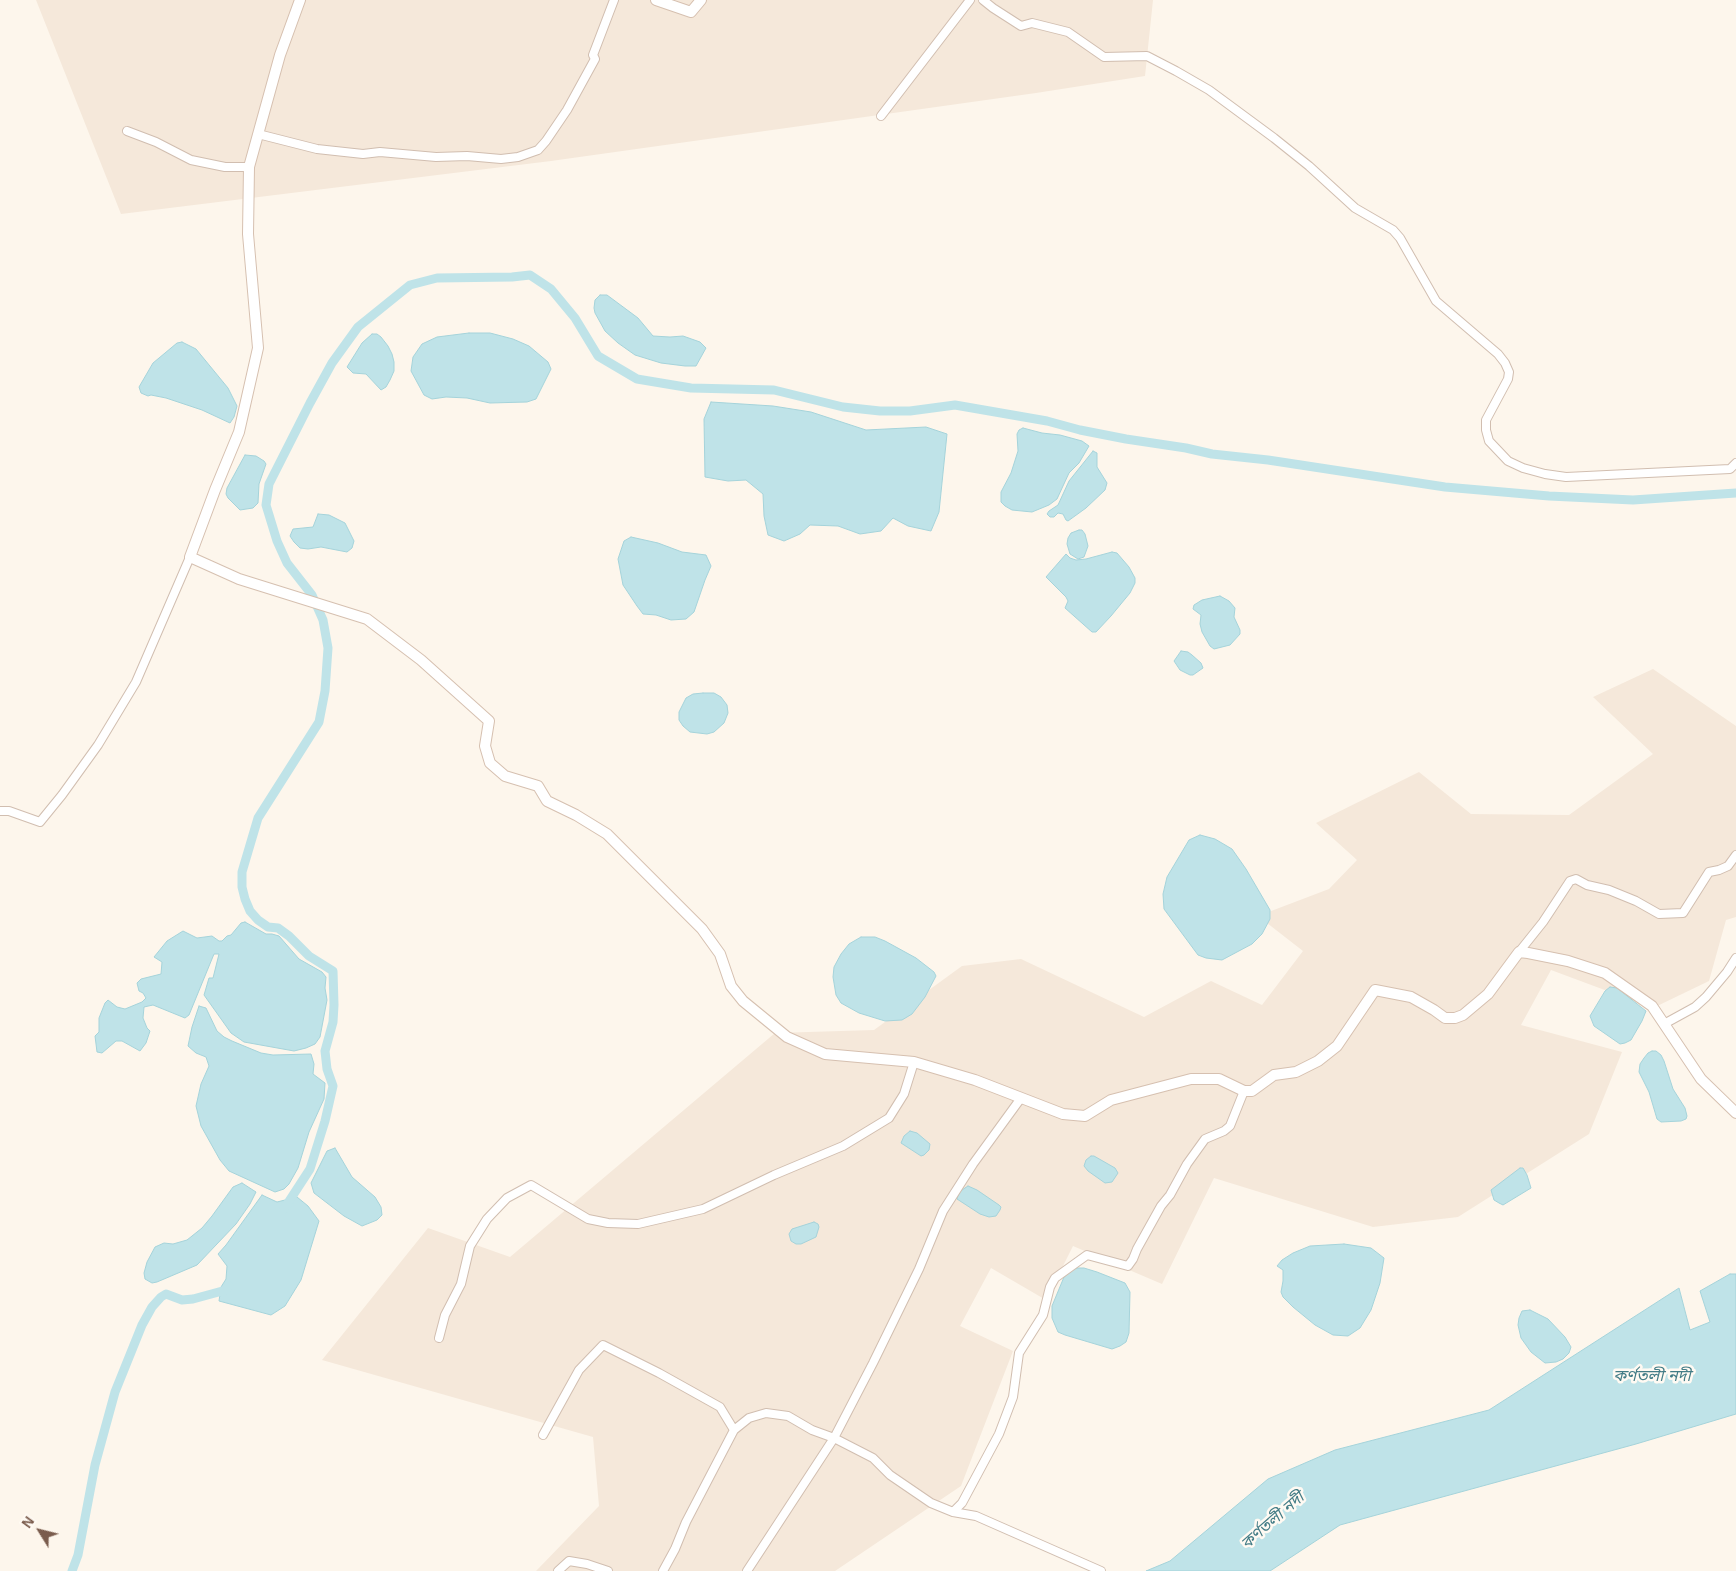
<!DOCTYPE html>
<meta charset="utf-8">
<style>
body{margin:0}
#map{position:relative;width:1736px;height:1571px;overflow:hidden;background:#fdf6ec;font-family:Helvetica,sans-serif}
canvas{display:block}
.north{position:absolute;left:15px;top:1506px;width:50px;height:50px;-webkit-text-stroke:4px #fffaf3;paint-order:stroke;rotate:306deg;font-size:14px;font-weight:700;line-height:20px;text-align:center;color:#7a5c4d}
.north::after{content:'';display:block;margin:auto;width:18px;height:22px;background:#7a5c4d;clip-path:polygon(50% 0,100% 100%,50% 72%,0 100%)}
</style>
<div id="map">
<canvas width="1736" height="1571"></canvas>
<div class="north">N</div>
</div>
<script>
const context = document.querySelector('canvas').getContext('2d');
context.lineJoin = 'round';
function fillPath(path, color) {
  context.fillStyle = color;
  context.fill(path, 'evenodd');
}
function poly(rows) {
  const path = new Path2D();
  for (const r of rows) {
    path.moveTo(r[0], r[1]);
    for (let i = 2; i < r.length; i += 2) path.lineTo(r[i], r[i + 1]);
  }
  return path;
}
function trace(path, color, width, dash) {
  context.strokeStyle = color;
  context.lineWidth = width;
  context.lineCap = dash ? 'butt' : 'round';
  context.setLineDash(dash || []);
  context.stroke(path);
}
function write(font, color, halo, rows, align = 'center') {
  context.font = font + ' Helvetica,"Noto Sans Bengali",sans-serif';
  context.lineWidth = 5;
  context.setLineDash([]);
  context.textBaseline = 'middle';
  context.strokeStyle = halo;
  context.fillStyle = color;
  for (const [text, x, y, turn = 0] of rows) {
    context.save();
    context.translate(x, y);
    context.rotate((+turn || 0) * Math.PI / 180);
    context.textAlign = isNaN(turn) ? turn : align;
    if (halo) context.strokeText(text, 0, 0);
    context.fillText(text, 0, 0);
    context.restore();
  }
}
fillPath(poly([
 [36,0,1153,0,1145,76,1036,93,551,161,121,214],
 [1653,669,1736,726,1736,917,1726,920,1709,981,1653,1008,1551,970,1521,1025,1622,1052,1589,1134,1458,1217,1373,1227,1214,1178,1162,1284,1073,1246,1046,1300,991,1268,960,1326,1013,1351,961,1486,835,1571,536,1571,599,1506,593,1437,322,1360,428,1228,510,1257,775,1033,874,1030,962,966,1021,959,1144,1017,1211,981,1262,1005,1303,951,1258,916,1329,889,1357,860,1316,823,1419,772,1471,814,1569,815,1653,754,1593,697]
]), '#f5e8da');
const water = poly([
 [600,295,607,295,638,318,653,336,670,337,683,336,700,342,706,348,696,366,685,366,661,363,635,355,618,343,605,331,595,313,594,308,595,300,600,295],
 [469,333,490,333,513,339,529,346,548,362,551,369,536,399,527,402,490,403,467,398,446,397,432,399,424,395,411,371,413,357,422,344,437,337,469,333],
 [372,334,377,334,381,337,388,346,392,354,394,362,394,371,390,380,386,387,381,390,366,374,353,373,347,367,362,343,372,334],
 [182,342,196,349,228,388,237,406,234,417,230,423,202,410,166,398,151,395,148,396,141,393,139,387,153,363,177,343,182,342],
 [711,402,773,406,811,412,866,430,926,427,947,434,939,512,931,531,908,526,893,518,881,531,860,534,838,526,810,525,800,534,784,541,768,535,764,516,763,494,746,480,728,481,705,477,704,419,711,402],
 [1023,428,1042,433,1060,435,1082,441,1089,446,1079,463,1069,473,1057,499,1049,505,1032,512,1012,510,1005,506,1001,502,1001,492,1011,473,1018,451,1017,434,1019,430,1023,428],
 [1093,451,1097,453,1097,467,1107,483,1105,490,1086,508,1068,521,1066,520,1063,514,1058,513,1054,517,1050,517,1047,514,1049,511,1058,505,1069,481,1093,451],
 [245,455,256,456,264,461,266,464,259,484,258,503,253,508,240,510,228,498,226,494,227,488,245,455],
 [318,514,329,515,345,523,354,541,352,548,347,552,321,547,308,549,300,548,294,542,290,536,293,529,313,527,318,514],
 [1079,530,1082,530,1085,534,1088,546,1084,557,1078,559,1070,554,1067,544,1068,538,1071,533,1079,530],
 [631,537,658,543,682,552,706,555,711,566,705,580,694,612,686,619,671,620,656,615,643,614,637,606,623,585,618,559,624,541,631,537],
 [1112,552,1117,553,1129,567,1135,578,1135,583,1130,593,1111,616,1096,632,1092,632,1065,608,1068,601,1066,597,1046,577,1066,554,1070,558,1076,560,1086,559,1112,552],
 [1220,596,1229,601,1235,608,1234,617,1240,630,1240,634,1230,645,1214,649,1210,646,1202,632,1200,624,1201,615,1193,609,1194,605,1202,600,1220,596],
 [1181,651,1188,652,1192,655,1201,663,1203,668,1193,675,1190,675,1180,670,1174,661,1181,651],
 [703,693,714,693,721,697,727,705,728,713,724,723,714,732,707,734,690,732,683,726,679,720,679,712,686,698,693,694,703,693],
 [1200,835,1215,839,1232,849,1246,869,1270,910,1270,919,1262,934,1252,944,1222,960,1206,958,1198,955,1164,909,1163,894,1167,877,1189,840,1200,835],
 [245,922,266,934,272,934,279,936,299,959,322,972,326,977,325,988,327,1000,320,1037,315,1044,306,1048,294,1051,244,1042,231,1033,204,995,209,978,213,978,219,954,214,954,189,1015,185,1018,153,1005,144,1007,143,1018,147,1028,150,1031,146,1043,140,1051,122,1041,116,1041,102,1053,97,1052,95,1036,99,1032,99,1018,105,1003,108,1000,117,1007,125,1009,142,1002,146,998,143,993,139,991,137,983,141,979,161,974,162,962,154,957,167,941,183,931,197,938,212,936,219,941,222,941,227,936,231,935,241,923,245,922],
 [861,937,875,937,885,941,916,958,934,972,936,976,925,997,912,1014,902,1020,885,1021,859,1013,841,1003,836,995,833,977,834,967,841,954,849,944,861,937],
 [1610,987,1617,988,1646,1011,1642,1021,1631,1040,1625,1043,1620,1044,1594,1026,1590,1016,1605,991,1610,987],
 [199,1006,206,1008,217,1031,224,1037,232,1041,261,1053,273,1055,311,1054,314,1064,313,1074,325,1083,324,1099,309,1132,298,1168,289,1184,284,1189,275,1192,229,1171,220,1160,201,1126,196,1106,201,1084,209,1066,206,1057,196,1053,188,1046,192,1027,199,1006],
 [1652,1051,1656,1051,1661,1055,1664,1061,1673,1089,1685,1108,1687,1116,1686,1119,1681,1121,1661,1122,1657,1119,1649,1092,1639,1072,1640,1064,1644,1058,1648,1053,1652,1051],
 [910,1131,917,1133,930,1144,929,1150,924,1155,921,1156,901,1143,904,1136,910,1131],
 [335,1148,352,1177,375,1197,381,1207,382,1215,377,1220,362,1226,344,1216,314,1193,311,1183,327,1151,335,1148],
 [1091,1156,1094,1156,1115,1168,1118,1173,1112,1182,1105,1183,1088,1171,1084,1166,1086,1160,1091,1156],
 [1520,1168,1523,1168,1527,1175,1531,1188,1503,1205,1499,1203,1494,1200,1491,1190,1520,1168],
 [242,1183,256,1192,250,1204,236,1224,197,1265,157,1282,152,1283,145,1279,144,1273,147,1262,155,1247,164,1243,173,1244,187,1240,202,1228,212,1216,233,1187,242,1183],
 [968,1186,977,1190,999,1205,1001,1207,1000,1210,996,1216,989,1217,980,1214,957,1199,959,1192,968,1186],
 [262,1195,277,1202,297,1197,308,1206,319,1221,301,1280,285,1306,271,1315,219,1301,221,1287,226,1279,227,1266,218,1254,226,1245,262,1195],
 [814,1222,818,1224,819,1227,816,1237,801,1244,796,1244,791,1241,789,1234,792,1229,814,1222],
 [1344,1244,1371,1248,1384,1258,1380,1283,1371,1310,1360,1328,1348,1336,1333,1335,1315,1325,1293,1307,1283,1297,1281,1292,1283,1281,1283,1270,1277,1266,1282,1260,1293,1253,1310,1246,1344,1244],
 [1075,1268,1084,1268,1097,1272,1125,1283,1130,1292,1129,1333,1126,1342,1120,1346,1112,1349,1065,1335,1058,1332,1052,1318,1052,1306,1064,1277,1075,1268],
 [1730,1274,1736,1274,1736,1414,1636,1444,1340,1525,1270,1571,1146,1571,1170,1561,1268,1479,1335,1450,1489,1410,1679,1288,1690,1330,1710,1322,1700,1291,1730,1274],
 [1530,1310,1548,1319,1565,1337,1571,1347,1569,1353,1563,1359,1556,1362,1545,1363,1531,1352,1521,1338,1518,1325,1519,1318,1522,1311,1530,1310]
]);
fillPath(water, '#bfe3e8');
trace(water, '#a5d3da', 1);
trace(poly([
 [284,1209,310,1169,325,1121,333,1086,327,1069,325,1051,333,1022,334,1005,333,971,309,956,289,936,278,928,268,927,258,920,250,911,245,899,242,887,242,872,258,818,319,722,325,691,328,648,323,620,312,595,287,563,277,541,266,505,269,484,310,403,332,363,358,327,410,285,437,278,512,277,530,275,551,289,575,318,598,356,637,379,691,388,774,390,843,407,880,411,910,411,955,405,1047,421,1080,430,1126,439,1186,448,1212,454,1268,460,1445,487,1549,496,1633,500,1736,493],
 [72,1571,78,1555,95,1465,115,1392,142,1325,152,1307,161,1297,166,1294,182,1300,193,1299,226,1290,229,1286]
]), '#bfe3e8', 9);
const street = poly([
 [983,0,993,8,1021,26,1032,23,1068,32,1104,57,1147,56,1176,71,1209,90,1274,138,1309,166,1355,208,1393,230,1400,238,1436,301,1498,354,1505,363,1509,372,1508,379,1486,420,1486,430,1489,441,1508,461,1523,468,1545,474,1566,477,1730,469,1736,463],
 [881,116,970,0],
 [127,131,156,142,191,160,225,167,249,167],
 [258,134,317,149,363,154,380,152,436,157,467,156,501,159,518,157,538,150,546,141,567,110,595,59,593,55,614,0],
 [0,811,9,811,40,822,62,795,98,745,136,682,190,557],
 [1519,952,1543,922,1570,881,1576,879,1587,885,1609,890,1636,901,1659,914,1683,913,1709,872,1719,870,1728,866,1736,855],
 [1664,1024,1695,1007,1706,997,1727,972,1736,958],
 [439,1338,445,1315,461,1284,470,1246,487,1219,507,1198,531,1185,588,1219,608,1223,638,1224,703,1209,774,1175,843,1146,889,1118,904,1094,914,1062],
 [543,1435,579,1370,603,1345,659,1373,720,1407,734,1430],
 [953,1512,962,1503,999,1434,1013,1397,1019,1353,1043,1315,1050,1287,1055,1278,1087,1255,1128,1266,1133,1259,1137,1249,1161,1206,1170,1195,1187,1164,1205,1139,1224,1131,1230,1126,1244,1091],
 [558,1571,569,1561,587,1564,608,1571],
 [663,1571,675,1549,686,1522,734,1430,749,1418,766,1413,788,1416,812,1430,834,1438,873,1458,890,1475,931,1503,953,1512,976,1516,1101,1571],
 [747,1571,834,1438,873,1363,919,1269,943,1211,973,1164,1021,1098]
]);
const secondary = poly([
 [300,0,280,55,249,167,248,234,258,348,239,432,215,490,190,557,239,579,367,619,421,660,489,721,485,746,490,763,505,776,538,786,547,801,576,815,607,834,702,929,720,954,731,986,743,1001,787,1037,825,1054,914,1062,975,1080,1063,1114,1085,1116,1111,1100,1191,1079,1219,1079,1244,1091,1252,1091,1274,1075,1296,1072,1318,1061,1337,1046,1375,990,1411,997,1434,1010,1445,1018,1455,1018,1463,1015,1488,994,1519,952,1528,953,1568,961,1605,973,1652,1006,1701,1079,1736,1113],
 [656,0,691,12,701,0]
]);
trace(street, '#d1beb0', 10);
trace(secondary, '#d6c0b0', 12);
trace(street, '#fff', 8);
trace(secondary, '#fff', 10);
write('italic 16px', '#437c86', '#fffaf3', [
 ["কর্ণতলী নদী",1652,1377],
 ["কর্ণতলী নদী",1273,1521,-41]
]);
</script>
